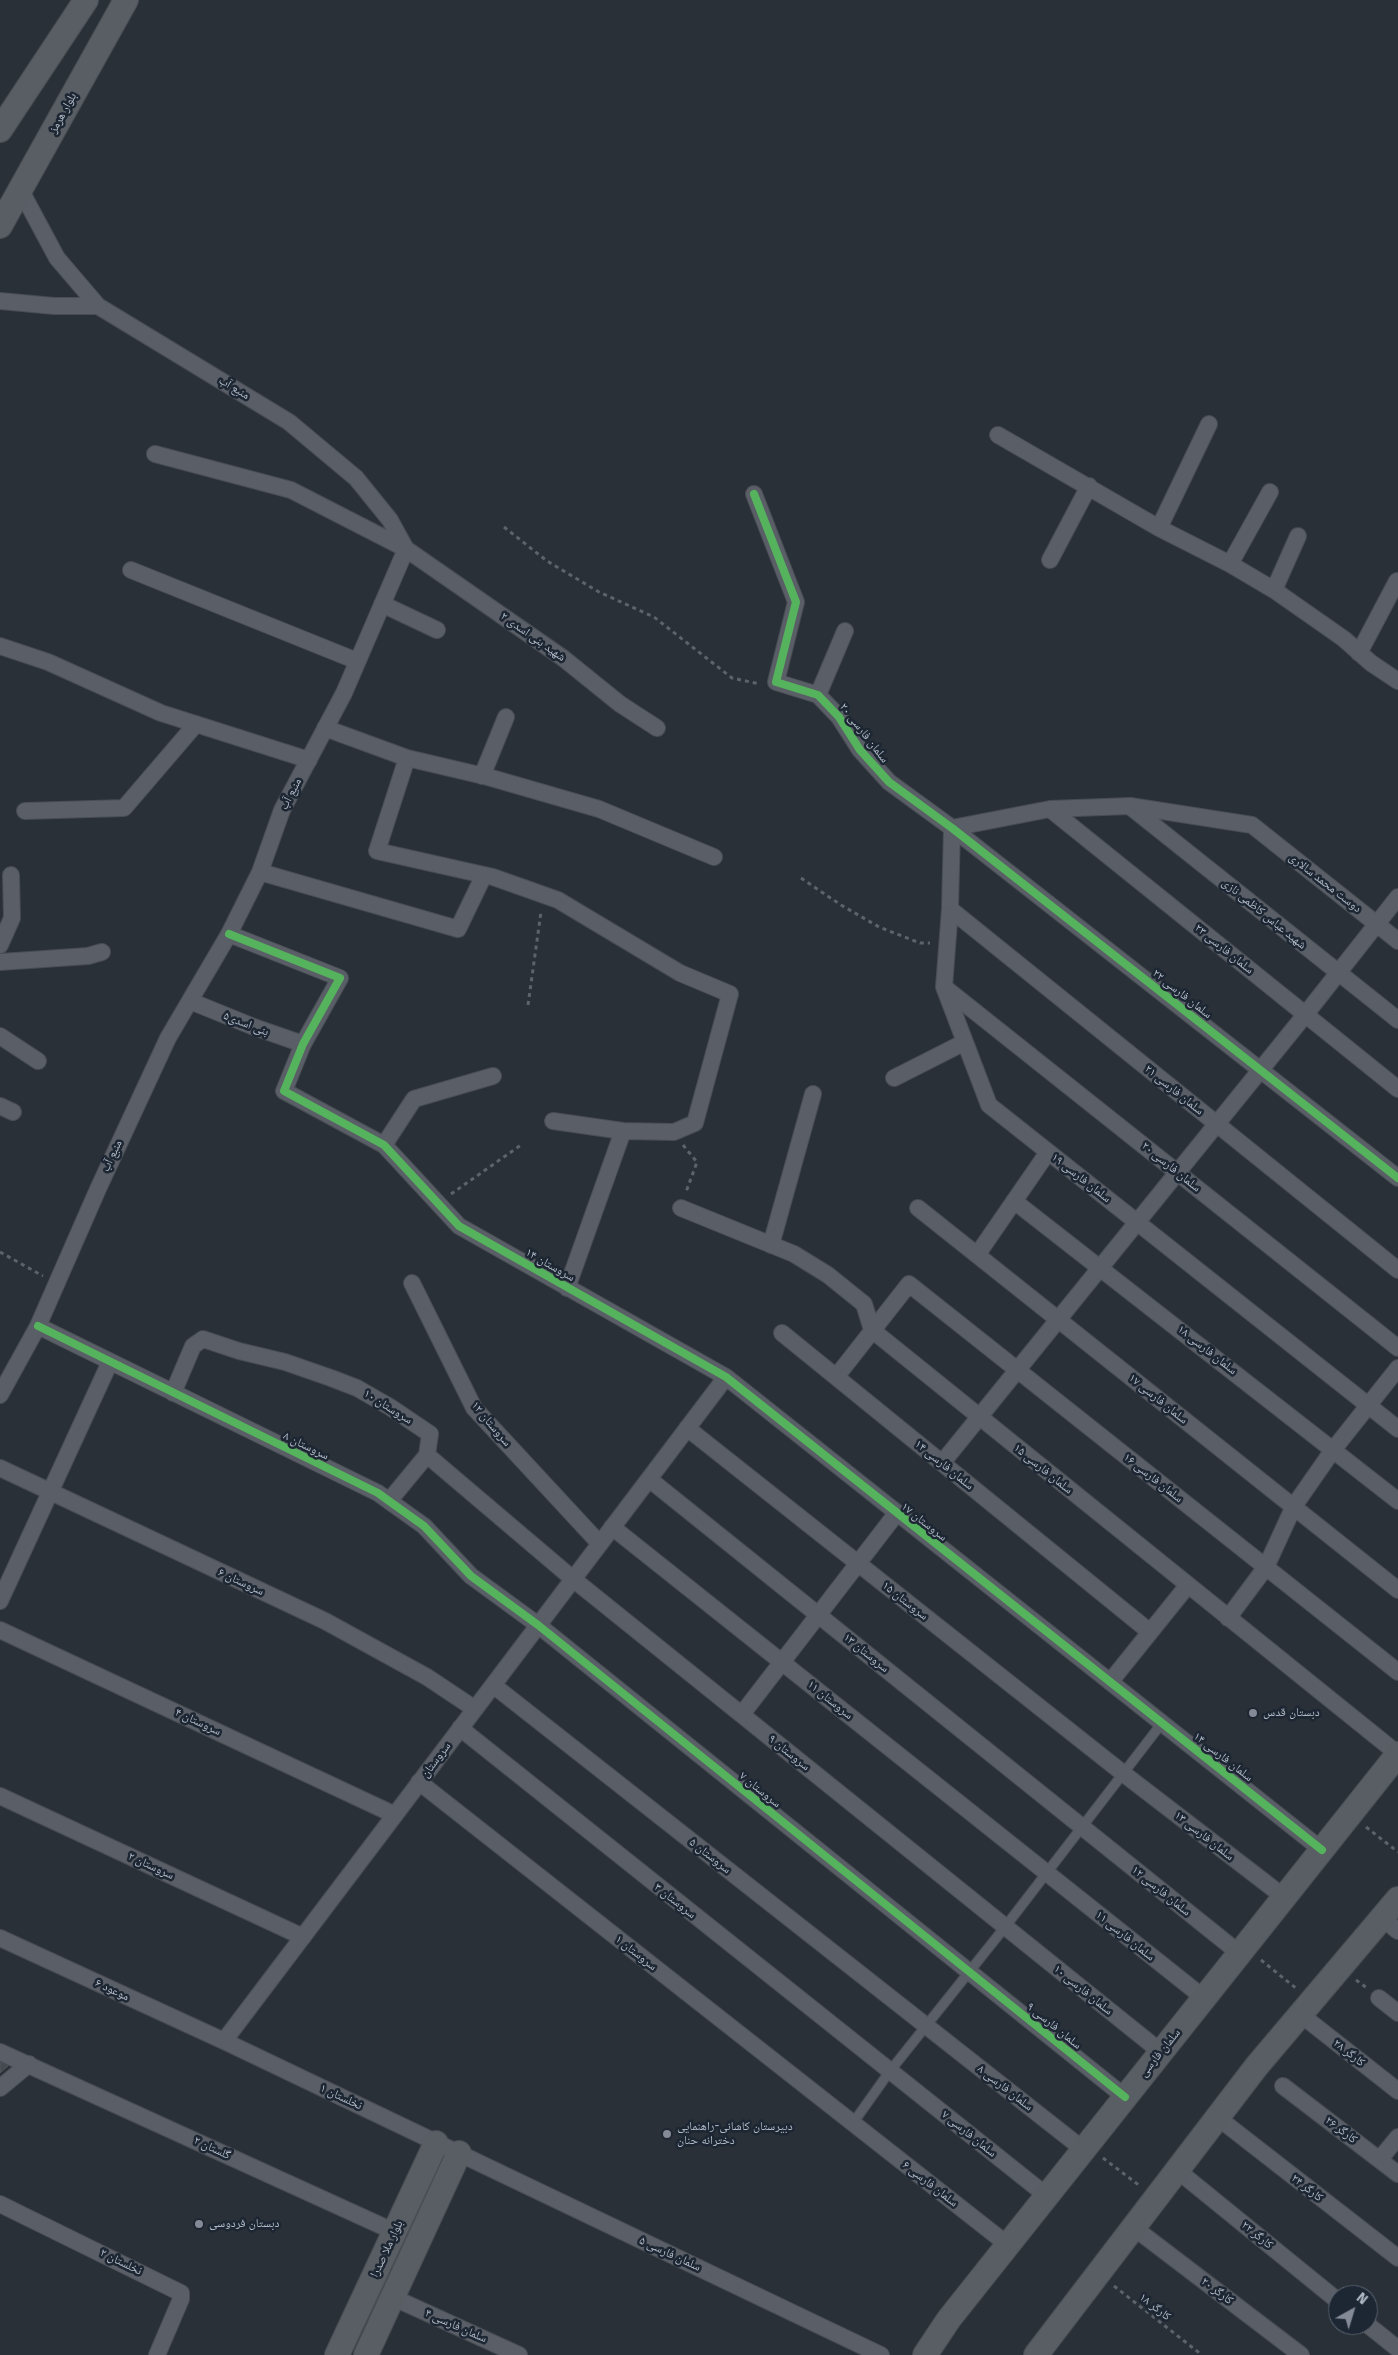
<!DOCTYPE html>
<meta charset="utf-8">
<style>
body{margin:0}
#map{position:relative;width:1398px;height:2355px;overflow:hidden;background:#2a3038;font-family:"Fira Sans",sans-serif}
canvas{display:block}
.north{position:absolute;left:1328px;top:2285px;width:50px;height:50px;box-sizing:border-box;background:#1d2633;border:1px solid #59626f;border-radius:50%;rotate:39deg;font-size:14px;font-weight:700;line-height:20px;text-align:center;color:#b4bcc9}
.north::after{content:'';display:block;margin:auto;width:18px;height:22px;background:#848b96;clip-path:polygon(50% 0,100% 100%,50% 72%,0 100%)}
</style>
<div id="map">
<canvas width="1398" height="2355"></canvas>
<div class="north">N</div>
</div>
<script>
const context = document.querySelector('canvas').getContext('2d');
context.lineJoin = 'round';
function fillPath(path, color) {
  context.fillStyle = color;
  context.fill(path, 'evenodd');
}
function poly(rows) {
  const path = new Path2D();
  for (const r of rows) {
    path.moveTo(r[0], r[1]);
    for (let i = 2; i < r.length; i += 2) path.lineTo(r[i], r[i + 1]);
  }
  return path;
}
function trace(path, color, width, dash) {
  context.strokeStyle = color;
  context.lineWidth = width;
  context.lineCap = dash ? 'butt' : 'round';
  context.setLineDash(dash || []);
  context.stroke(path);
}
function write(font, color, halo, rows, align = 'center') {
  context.font = font + ' "Fira Sans","Noto Naskh Arabic",sans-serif';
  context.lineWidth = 5;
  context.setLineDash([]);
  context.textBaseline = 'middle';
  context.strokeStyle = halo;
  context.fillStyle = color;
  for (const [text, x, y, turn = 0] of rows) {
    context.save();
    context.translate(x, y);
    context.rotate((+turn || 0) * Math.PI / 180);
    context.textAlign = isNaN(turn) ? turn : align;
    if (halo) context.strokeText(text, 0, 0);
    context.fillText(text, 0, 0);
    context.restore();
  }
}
const building = poly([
 [0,2061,9,2065,0,2073,0,2061]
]);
fillPath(building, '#444950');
trace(building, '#52575f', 1);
const lane = poly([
 [853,2123,890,2071,1005,1927,1162,1723]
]);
const street = poly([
 [0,301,54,306,98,306,57,258,20,189],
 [998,435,1159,528,1230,564,1274,590,1344,639,1371,663,1398,681],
 [155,454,291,490,406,549,563,658,620,704,657,728],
 [754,494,796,602,776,682,818,695,839,717,860,750,889,782,952,828,1398,1178],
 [1159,528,1209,424],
 [1050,560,1089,486],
 [1230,564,1270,492],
 [131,570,357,661],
 [1274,590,1298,536],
 [382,604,437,630],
 [0,646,48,662,161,713,309,760],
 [1359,653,1397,581],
 [818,695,845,631],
 [325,728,407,758,488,777,599,809,714,857],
 [407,758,377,851,493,877,558,900,680,973,730,994,695,1123,674,1132,623,1131],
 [482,776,506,717],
 [1132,808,1398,1020],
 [1050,809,1398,1089],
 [25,811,124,808,196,724],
 [952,828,950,909,944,987,989,1105,1398,1429],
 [952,828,1050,809,1130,806,1252,825,1398,941],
 [260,872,458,929,484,875],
 [950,909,1398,1270],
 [229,934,340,978,303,1044,284,1091,384,1145,459,1226,726,1377,1322,1850],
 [0,945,12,918,11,875],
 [0,962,88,956,102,952],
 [944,987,1398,1348],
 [190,1001,254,1027,303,1044],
 [0,1036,38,1061],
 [894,1078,965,1042],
 [0,1106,13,1112],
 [553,1121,623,1131,567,1288],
 [384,1145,414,1099,493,1076],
 [1014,1201,1398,1501],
 [681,1208,794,1254,828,1275,864,1304,872,1330,1398,1754],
 [918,1208,1398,1590],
 [771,1245,813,1094],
 [977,1255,1048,1152],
 [412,1283,474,1408,600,1544],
 [38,1326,378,1493,389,1501,424,1526,471,1576,538,1625,1125,2097],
 [782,1333,1150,1632],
 [836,1377,909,1284,1398,1672],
 [173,1393,193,1346,203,1339,239,1351,285,1362,331,1378,357,1388,390,1407,430,1434,427,1455,573,1579,1161,2052],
 [0,1395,38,1326,98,1189,168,1038,229,934,260,872,282,810,344,693,406,549,390,520,356,478,289,422,98,306],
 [687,1428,1124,1774,1284,1897],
 [942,1463,1305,1015,1398,897],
 [0,1468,325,1621,427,1677,475,1709],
 [649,1479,1239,1953],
 [389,1501,427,1455],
 [612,1527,1204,1998],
 [0,1601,110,1362],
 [1228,1618,1266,1567,1294,1506,1333,1450,1398,1368],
 [0,1630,395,1815],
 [1110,1682,1188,1585],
 [493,1685,1084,2150],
 [742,1714,896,1514],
 [460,1728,1047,2196],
 [419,1782,1008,2245],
 [0,1796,303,1937],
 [1382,1918,1398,1931],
 [0,1938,224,2041,881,2355],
 [1379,1998,1398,2013],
 [1300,2014,1398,2091],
 [224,2041,726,1377],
 [0,2052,395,2232],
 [1283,2086,1398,2174],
 [0,2088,29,2064],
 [1217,2117,1398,2258],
 [1380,2159,1398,2137],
 [1177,2170,1338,2301],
 [0,2204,181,2293,181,2299,157,2355],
 [1133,2227,1301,2355],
 [392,2297,519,2355],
 [1368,2325,1398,2349]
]);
const secondary = poly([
 [0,130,86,0],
 [0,226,126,0],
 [337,2355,436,2143],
 [366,2355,459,2153],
 [925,2355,949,2319,1398,1754],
 [1036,2355,1256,2067,1398,1899]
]);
trace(lane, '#484c53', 11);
trace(street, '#484c53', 18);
trace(secondary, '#484c53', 26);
trace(poly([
 [504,527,547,561,599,592,654,617,732,678,760,684],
 [801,878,841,905,879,927,920,943,930,943],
 [528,1005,541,912],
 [683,1145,697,1162,686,1192],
 [451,1194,521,1145],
 [0,1252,43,1276],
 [1366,1827,1398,1852],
 [1261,1960,1297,1989],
 [1356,1980,1367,1988],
 [1103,2158,1140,2186],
 [1114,2286,1202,2355]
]), '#5d636a', 3, [4, 4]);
trace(lane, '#5a5e66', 9);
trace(street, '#5a5e66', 16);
trace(secondary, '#595d64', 24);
trace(poly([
 [754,494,796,602,776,682,818,695,839,717,860,750,889,782,952,828,1398,1178],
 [229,934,340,978,303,1044,284,1091,384,1145,459,1226,726,1377,1322,1850],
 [38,1326,378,1493,389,1501,424,1526,471,1576,538,1625,1125,2097]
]), '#56b35d', 8);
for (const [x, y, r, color] of [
 [1253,1713,5,"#848b96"],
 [667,2134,5,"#848b96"],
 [199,2224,5,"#848b96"]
]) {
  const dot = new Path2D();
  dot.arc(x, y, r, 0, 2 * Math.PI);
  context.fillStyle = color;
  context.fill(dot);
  trace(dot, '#1d2633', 2);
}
write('12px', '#b4bcc9', '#1d2633', [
 ["بلوار هرمز",63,113,-61],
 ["منبع آب",234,388,31],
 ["شهید بنی اسدی ۲",533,637,35],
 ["سلمان فارسی ۲۰",864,733,52],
 ["منبع آب",291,794,-63],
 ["دوست محمد سالاری",1325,883,38],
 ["شهید عباس کاظمی نازی",1264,914,39],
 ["سلمان فارسی ۲۳",1224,949,39],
 ["سلمان فارسی ۲۲",1182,994,38],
 ["بنی اسدی۵",246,1024,21],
 ["سلمان فارسی ۲۱",1174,1090,39],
 ["منبع آب",112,1156,-65],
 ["سلمان فارسی ۲۰",1171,1167,39],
 ["سلمان فارسی ۱۹",1081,1178,38],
 ["سروستان ۱۴",550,1265,30],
 ["سلمان فارسی ۱۸",1207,1350,38],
 ["سلمان فارسی ۱۷",1158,1399,39],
 ["سروستان ۱۰",388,1407,32],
 ["سروستان ۱۲",491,1424,50],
 ["سروستان ۸",306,1446,26],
 ["سلمان فارسی ۱۴",944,1465,39],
 ["سلمان فارسی ۱۵",1043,1469,39],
 ["سلمان فارسی ۱۶",1153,1478,38],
 ["سروستان ۱۷",924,1522,38],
 ["سروستان ۶",241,1582,25],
 ["سروستان ۱۵",905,1601,38],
 ["سروستان ۱۳",866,1653,39],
 ["سروستان ۱۱",830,1700,39],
 ["سروستان ۴",198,1722,25],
 ["سروستان ۹",789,1753,39],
 ["سلمان فارسی ۱۴",1223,1757,38],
 ["سروستان",436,1760,-53],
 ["سروستان ۷",760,1790,39],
 ["سلمان فارسی ۱۳",1204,1836,38],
 ["سروستان ۵",710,1856,38],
 ["سروستان ۲",151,1866,25],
 ["سلمان فارسی ۱۲",1161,1891,39],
 ["سروستان ۳",675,1901,38],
 ["سلمان فارسی ۱۱",1125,1936,39],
 ["سروستان ۱",636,1953,38],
 ["موعود ۶",112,1990,25],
 ["سلمان فارسی ۱۰",1083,1990,39],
 ["سلمان فارسی ۹",1054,2026,39],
 ["سلمان فارسی",1160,2053,-51],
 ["کارگر ۲۸",1349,2053,38],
 ["سلمان فارسی ۸",1005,2088,38],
 ["نخلستان ۱",341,2097,25],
 ["کارگر ۲۶",1341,2130,37],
 ["سلمان فارسی ۷",969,2134,39],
 ["گلستان ۲",212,2148,25],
 ["سلمان فارسی ۶",930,2184,38],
 ["کارگر ۲۴",1307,2188,38],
 ["کارگر ۲۲",1257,2235,39],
 ["بلوار ملا صدرا",387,2249,-65],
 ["سلمان فارسی ۵",670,2254,25],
 ["نخلستان ۲",121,2262,26],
 ["کارگر ۲۰",1217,2291,37],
 ["کارگر ۱۸",1155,2307,38],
 ["سلمان فارسی ۴",456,2326,24]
]);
write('12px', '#b4bcc9', '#1d2633', [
 ["دبستان قدس",1263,1713],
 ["دبیرستان کاشانی-راهنمایی",677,2127],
 ["دخترانه حنان",677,2141],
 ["دبستان فردوسی",209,2224]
], 'left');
</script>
